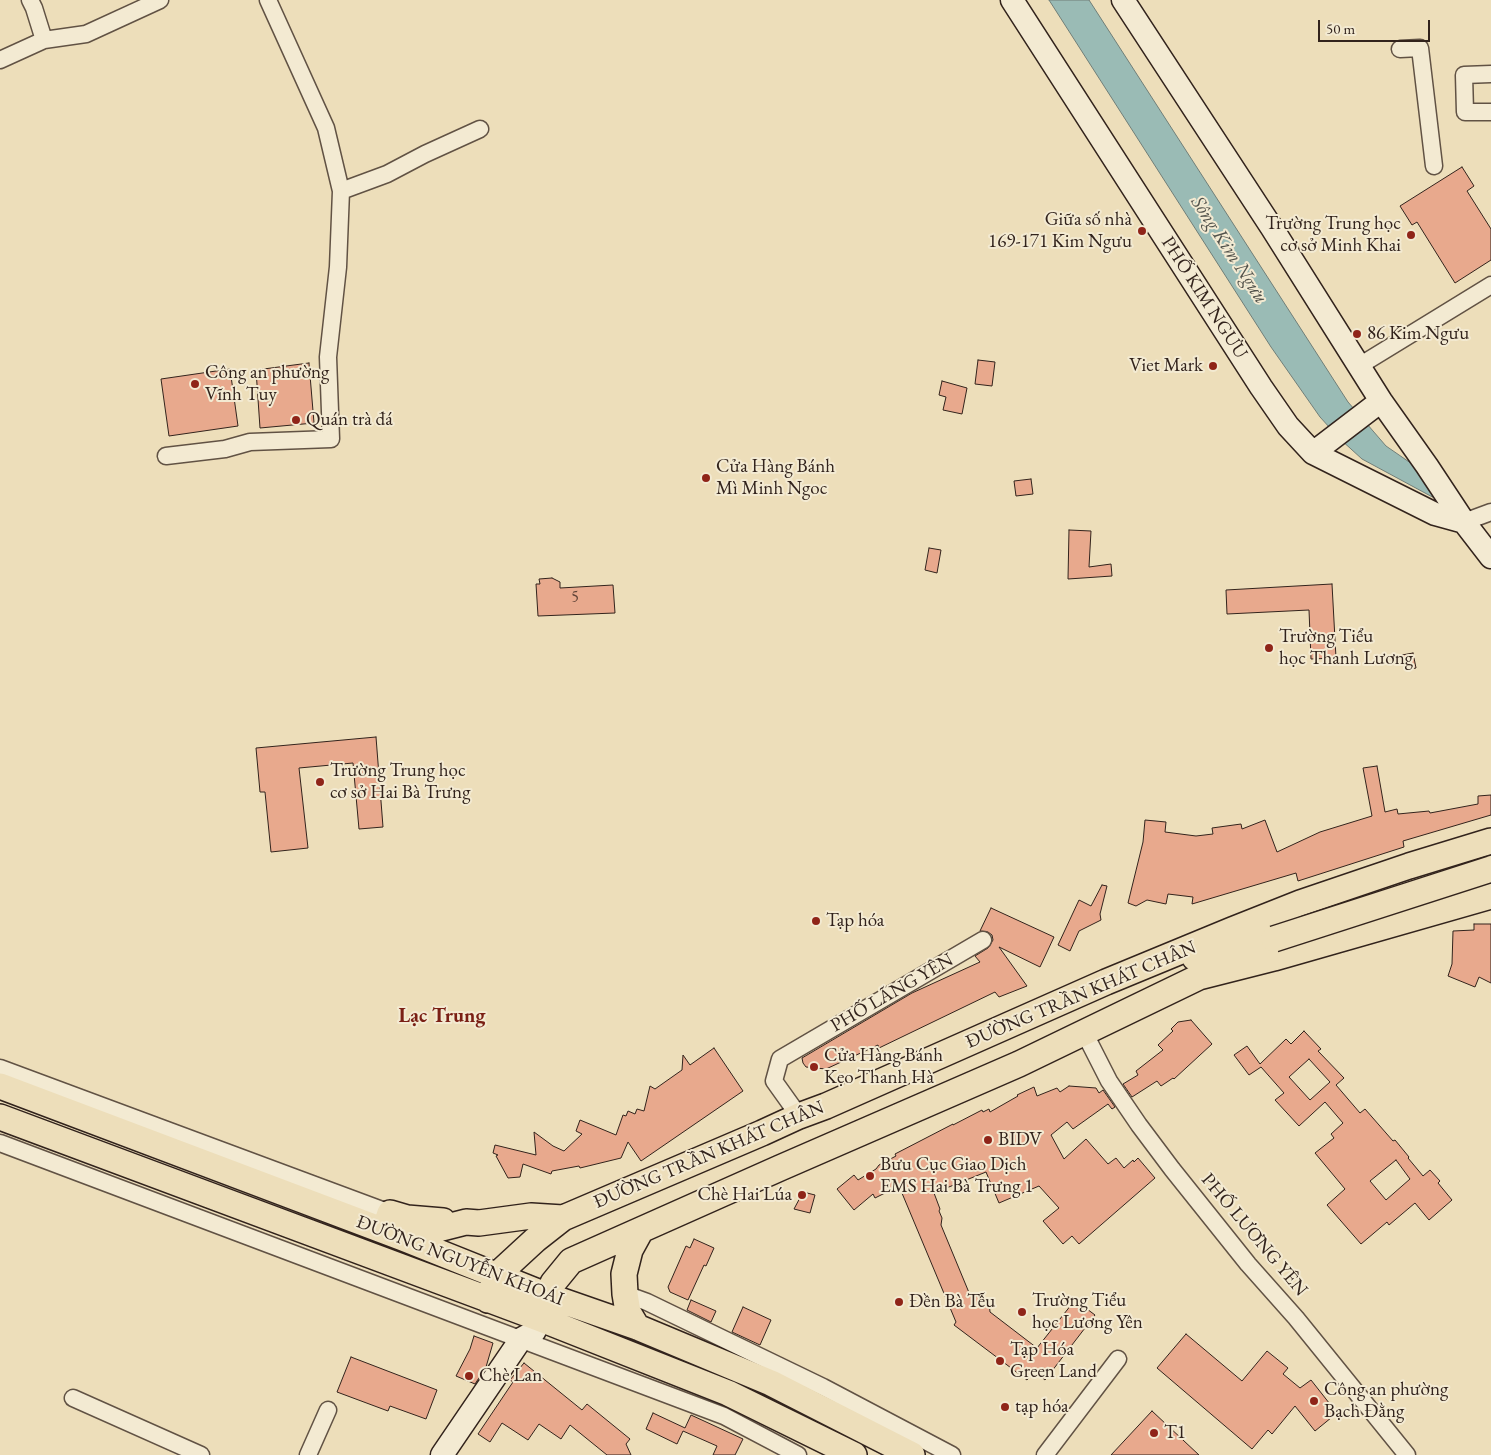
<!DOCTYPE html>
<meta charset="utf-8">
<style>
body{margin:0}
#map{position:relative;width:1491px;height:1455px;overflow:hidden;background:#eddeba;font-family:"EB Garamond",serif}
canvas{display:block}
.scale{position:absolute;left:1318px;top:20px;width:112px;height:22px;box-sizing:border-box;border:2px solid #32231c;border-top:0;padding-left:6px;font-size:15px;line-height:18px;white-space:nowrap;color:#32231c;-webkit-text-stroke:4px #f3ead2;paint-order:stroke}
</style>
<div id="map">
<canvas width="1491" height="1455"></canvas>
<div class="scale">50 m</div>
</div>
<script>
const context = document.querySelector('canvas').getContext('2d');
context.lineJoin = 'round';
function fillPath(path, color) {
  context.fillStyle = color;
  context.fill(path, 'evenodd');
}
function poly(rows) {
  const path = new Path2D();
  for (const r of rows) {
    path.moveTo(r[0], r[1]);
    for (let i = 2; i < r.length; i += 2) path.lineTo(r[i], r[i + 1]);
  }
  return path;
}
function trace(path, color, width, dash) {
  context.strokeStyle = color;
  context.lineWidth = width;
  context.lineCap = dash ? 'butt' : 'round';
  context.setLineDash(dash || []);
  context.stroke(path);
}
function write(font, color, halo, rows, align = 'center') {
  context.font = font + ' "EB Garamond",serif';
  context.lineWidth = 4;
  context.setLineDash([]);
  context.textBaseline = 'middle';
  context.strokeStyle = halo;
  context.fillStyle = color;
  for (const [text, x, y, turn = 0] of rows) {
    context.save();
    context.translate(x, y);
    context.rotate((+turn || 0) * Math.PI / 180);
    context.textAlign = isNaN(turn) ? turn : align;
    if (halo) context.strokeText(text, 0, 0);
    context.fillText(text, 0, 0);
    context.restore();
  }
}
const water = poly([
 [1049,0,1089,0,1348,402,1386,446,1415,466,1438,500,1362,459,1340,439,1320,417,1271,347,1049,0]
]);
fillPath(water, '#9abbb5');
trace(water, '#707e78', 1);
const building = poly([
 [1462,167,1474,186,1467,191,1491,229,1491,260,1455,283,1417,222,1412,225,1400,206,1462,167],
 [978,360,995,362,992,386,975,384,978,360],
 [309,363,314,423,260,428,256,370,309,363],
 [230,369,238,426,169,436,161,379,230,369],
 [942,381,967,388,962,414,943,410,946,397,939,395,942,381],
 [1031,479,1033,494,1016,496,1014,481,1031,479],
 [1069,530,1091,531,1089,567,1111,564,1112,576,1068,579,1069,530],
 [929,548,941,550,937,573,925,570,929,548],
 [552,578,560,582,560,588,613,585,615,613,538,616,536,584,540,584,539,579,552,578],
 [1332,584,1336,658,1311,659,1309,610,1227,614,1226,590,1332,584],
 [1413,653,1416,668,1405,670,1402,655,1413,653],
 [376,737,383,827,359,829,353,763,299,768,308,848,271,852,265,792,260,792,256,748,376,737],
 [1377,766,1385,812,1397,809,1398,814,1429,811,1430,813,1478,804,1478,796,1491,795,1491,815,1403,841,1404,847,1298,881,1296,873,1192,904,1193,897,1168,894,1166,904,1147,900,1136,906,1128,903,1143,842,1145,820,1166,822,1165,832,1196,836,1213,834,1212,828,1241,824,1242,829,1265,820,1277,852,1320,832,1372,816,1363,768,1377,766],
 [1102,885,1107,886,1100,914,1101,920,1079,931,1070,951,1058,945,1079,900,1091,906,1102,885],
 [991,908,1054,937,1040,967,999,947,1027,986,999,997,995,992,879,1048,878,1045,826,1069,806,1067,803,1063,802,1058,912,993,980,962,975,956,988,948,993,940,992,935,988,932,980,931,991,908],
 [1474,924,1491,924,1491,983,1479,977,1475,987,1448,976,1452,964,1453,931,1474,930,1474,924],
 [1191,1020,1212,1044,1174,1079,1173,1078,1161,1086,1157,1081,1132,1097,1123,1084,1138,1075,1136,1071,1163,1050,1158,1045,1173,1031,1171,1029,1178,1022,1191,1020],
 [1304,1031,1321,1049,1318,1051,1344,1078,1336,1085,1360,1113,1365,1109,1393,1141,1395,1140,1409,1157,1408,1158,1423,1176,1430,1170,1440,1181,1438,1183,1452,1200,1429,1220,1415,1203,1389,1225,1387,1222,1361,1244,1327,1205,1345,1189,1315,1153,1334,1138,1331,1134,1343,1123,1325,1102,1299,1126,1275,1100,1284,1093,1261,1067,1249,1075,1234,1055,1247,1046,1260,1064,1286,1039,1291,1044,1304,1031],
 [1309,1059,1330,1082,1310,1100,1289,1077,1309,1059],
 [1396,1160,1410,1179,1386,1200,1370,1181,1396,1160],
 [714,1048,743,1091,641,1161,628,1142,621,1158,580,1168,579,1166,552,1171,551,1174,523,1164,520,1177,508,1178,496,1156,498,1155,493,1153,495,1145,536,1155,534,1132,553,1146,564,1151,582,1134,576,1131,580,1120,616,1135,623,1115,626,1116,628,1111,635,1114,637,1109,644,1111,650,1086,655,1089,682,1070,683,1055,690,1065,714,1048],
 [1069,1086,1096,1088,1099,1093,1103,1090,1115,1107,1112,1109,1108,1104,1073,1129,1067,1122,1051,1135,1064,1159,1086,1139,1108,1164,1116,1158,1124,1168,1133,1160,1134,1162,1138,1158,1155,1178,1079,1244,1072,1236,1063,1244,1043,1221,1059,1208,1039,1186,999,1203,986,1172,934,1193,940,1209,939,1211,942,1218,941,1225,970,1295,983,1297,989,1301,990,1312,1037,1348,1075,1300,1095,1315,1045,1380,1034,1371,1027,1380,954,1325,956,1322,899,1186,875,1198,873,1194,854,1210,837,1189,854,1175,858,1180,876,1169,879,1165,896,1156,895,1154,953,1124,953,1125,982,1110,983,1112,989,1109,990,1112,1018,1096,1017,1095,1034,1087,1037,1096,1057,1088,1060,1092,1069,1086],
 [807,1193,815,1195,810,1213,794,1209,802,1194,807,1193],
 [694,1239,714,1248,706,1266,704,1265,688,1300,670,1292,668,1287,686,1246,690,1248,694,1239],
 [691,1300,716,1311,711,1322,687,1310,691,1300],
 [743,1307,771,1320,760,1345,732,1332,743,1307],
 [1186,1334,1242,1381,1267,1351,1288,1368,1283,1374,1300,1388,1311,1380,1337,1413,1315,1431,1295,1406,1272,1434,1268,1430,1252,1449,1157,1368,1186,1334],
 [474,1336,493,1343,486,1367,475,1384,456,1376,470,1349,474,1336],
 [351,1357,437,1390,426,1419,390,1406,388,1411,337,1392,351,1357],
 [524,1363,582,1410,587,1404,630,1439,626,1444,631,1455,607,1455,570,1425,561,1439,539,1424,528,1440,502,1423,490,1442,478,1434,513,1382,510,1380,524,1363],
 [1152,1411,1199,1455,1111,1455,1152,1411],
 [653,1413,685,1428,691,1415,743,1439,735,1455,713,1455,717,1446,683,1431,677,1444,646,1429,653,1413]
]);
fillPath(building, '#e8a98d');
trace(building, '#32231c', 1);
const street = poly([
 [30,0,34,8,44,40],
 [1400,49,1420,48,1434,166],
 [0,60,44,40,86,34,160,0],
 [1491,74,1464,75,1465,112,1491,112],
 [341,191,387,174,425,154,480,129],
 [1359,366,1491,285],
 [166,456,225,449,250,442,331,439,328,357,338,267,341,191,326,128,268,0],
 [1464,522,1491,512],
 [1084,1032,1109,1081,1139,1125,1172,1169,1248,1264,1296,1318,1407,1455],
 [0,1068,390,1213],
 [799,1116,774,1081,780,1059,983,940],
 [0,1143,724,1416,798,1455],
 [625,1294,647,1302,823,1387,952,1455],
 [73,1398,201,1455],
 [308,1455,328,1410],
 [1045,1455,1118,1359]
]);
const secondary = poly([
 [1012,0,1261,387,1288,426,1313,453,1435,514,1464,522],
 [1123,0,1272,228,1381,401,1427,466,1464,522,1491,557],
 [1313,453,1381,401],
 [442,1455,521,1339,534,1332,541,1319]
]);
const primary = poly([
 [1195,958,1209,957,1274,939],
 [0,1086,403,1238,548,1296,637,1327,771,1383,912,1455],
 [0,1117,541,1319,728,1393,854,1455],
 [384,1231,390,1213,407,1218,443,1221],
 [403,1238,466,1222,479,1223,531,1216,563,1218],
 [488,1300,497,1275,535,1240,563,1218,762,1133,799,1116,826,1106,1106,982,1232,930,1300,903,1409,866,1491,841],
 [541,1319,553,1283,571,1261,780,1168,1019,1064,1199,977,1274,958,1491,896],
 [637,1327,628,1312,625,1294,624,1274,630,1250,641,1230]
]);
trace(street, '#615244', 19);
trace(secondary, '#32231c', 25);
trace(primary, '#32231c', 28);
trace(street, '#f3ead2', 16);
trace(secondary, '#f3ead2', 22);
trace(primary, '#eddeba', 25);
const primaryBridge = poly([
 [1274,939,1491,869]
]);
trace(primaryBridge, '#32231c', 28, []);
trace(primaryBridge, '#eddeba', 25);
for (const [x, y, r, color] of [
 [1142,231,5,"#8f2418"],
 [1411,235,5,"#8f2418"],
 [1357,334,5,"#8f2418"],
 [1213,366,5,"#8f2418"],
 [195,384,5,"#8f2418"],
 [296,420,5,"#8f2418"],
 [706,478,5,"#8f2418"],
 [1269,648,5,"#8f2418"],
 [320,782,5,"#8f2418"],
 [816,921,5,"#8f2418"],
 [814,1067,5,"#8f2418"],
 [988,1140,5,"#8f2418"],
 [870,1176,5,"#8f2418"],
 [802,1195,5,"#8f2418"],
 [899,1302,5,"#8f2418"],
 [1022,1312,5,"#8f2418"],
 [1000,1361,5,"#8f2418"],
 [469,1376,5,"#8f2418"],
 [1314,1401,5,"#8f2418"],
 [1005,1407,5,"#8f2418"],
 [1154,1433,5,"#8f2418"]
]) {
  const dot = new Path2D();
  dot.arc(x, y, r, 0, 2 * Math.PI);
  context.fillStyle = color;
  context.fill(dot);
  trace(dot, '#f3ead2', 2);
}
write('16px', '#604438', null, [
 ["5",575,598]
]);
write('19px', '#32231c', '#f3ead2', [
 ["Giữa số nhà",1132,220,"right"],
 ["169-171 Kim Ngưu",1132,242,"right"],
 ["Trường Trung học",1401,224,"right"],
 ["cơ sở Minh Khai",1401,246,"right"],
 ["86 Kim Ngưu",1367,334],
 ["Viet Mark",1203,366,"right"],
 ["Công an phường",205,373],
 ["Vĩnh Tuy",205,395],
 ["Quán trà đá",306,420],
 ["Cửa Hàng Bánh",716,467],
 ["Mì Minh Ngoc",716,489],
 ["Trường Tiểu",1279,637],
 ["học Thanh Lương",1279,659],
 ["Trường Trung học",330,771],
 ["cơ sở Hai Bà Trưng",330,793],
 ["Tạp hóa",826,921],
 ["Cửa Hàng Bánh",824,1056],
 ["Kẹo Thanh Hà",824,1078],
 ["BIDV",998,1140],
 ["Bưu Cục Giao Dịch",880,1165],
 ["EMS Hai Bà Trưng 1",880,1187],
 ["Chè Hai Lúa",792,1195,"right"],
 ["Trường Tiểu",1032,1301],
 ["học Lương Yên",1032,1323],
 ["Đền Bà Tễu",909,1302],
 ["Tạp Hóa",1010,1350],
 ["Green Land",1010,1372],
 ["Chè Lan",479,1376],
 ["Công an phường",1324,1390],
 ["Bạch Đằng",1324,1412],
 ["tạp hóa",1015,1407],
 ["T1",1164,1433]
], 'left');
write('19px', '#32231c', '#f3ead2', [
 ["PHỐ KIM NGƯU",1204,298,57],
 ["PHỐ LÃNG YÊN",892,993,-30],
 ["ĐƯỜNG TRẦN KHÁT CHÂN",1081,995,-23],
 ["ĐƯỜNG TRẦN KHÁT CHÂN",709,1155,-23],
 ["PHỐ LƯƠNG YÊN",1254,1235,50],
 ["ĐƯỜNG NGUYỄN KHOÁI",460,1261,21]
]);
write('italic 20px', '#51514a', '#f3ead2', [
 ["Sông Kim Ngưu",1229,250,57]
]);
write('bold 20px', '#7a1f14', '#f3ead2', [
 ["Lạc Trung",442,1017]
]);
</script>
